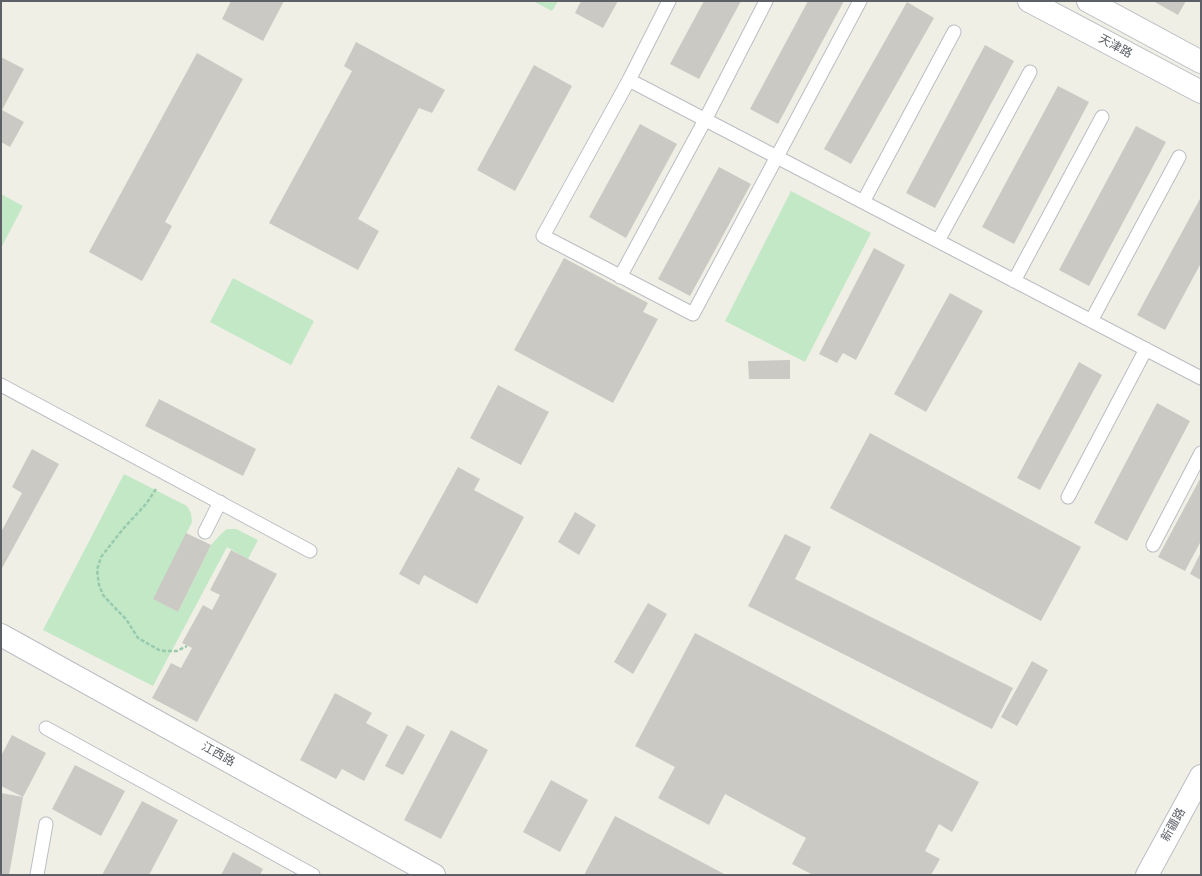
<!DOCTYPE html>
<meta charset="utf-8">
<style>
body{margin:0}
#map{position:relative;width:1202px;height:876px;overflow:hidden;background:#f0efe6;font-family:Jost,sans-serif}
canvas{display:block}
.frame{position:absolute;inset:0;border:2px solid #5d6167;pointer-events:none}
</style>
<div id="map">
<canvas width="1202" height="876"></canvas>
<div class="frame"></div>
</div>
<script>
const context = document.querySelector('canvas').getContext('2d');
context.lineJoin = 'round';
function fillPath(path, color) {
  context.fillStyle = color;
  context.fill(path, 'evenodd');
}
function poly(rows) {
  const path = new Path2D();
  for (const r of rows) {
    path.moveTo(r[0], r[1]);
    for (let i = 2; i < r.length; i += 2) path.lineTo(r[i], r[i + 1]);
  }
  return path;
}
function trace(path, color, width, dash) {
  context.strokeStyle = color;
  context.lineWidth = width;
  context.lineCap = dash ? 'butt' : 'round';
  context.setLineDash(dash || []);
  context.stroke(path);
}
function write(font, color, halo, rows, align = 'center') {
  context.font = font + ' Jost,"Noto Sans SC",sans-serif';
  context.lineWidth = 3.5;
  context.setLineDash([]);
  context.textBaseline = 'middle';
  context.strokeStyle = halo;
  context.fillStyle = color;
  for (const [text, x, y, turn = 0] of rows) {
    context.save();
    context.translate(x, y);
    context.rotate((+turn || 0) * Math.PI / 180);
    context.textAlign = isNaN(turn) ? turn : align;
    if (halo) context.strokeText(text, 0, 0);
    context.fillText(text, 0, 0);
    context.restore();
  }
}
fillPath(poly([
 [533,1,558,1,552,11],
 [791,191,871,233,805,362,725,321],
 [1,194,23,206,1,248],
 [233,278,314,321,291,365,210,322],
 [124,474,187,506,191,513,192,522,154,599,178,612,211,545,221,534,227,529,236,529,258,540,248,559,227,547,153,686,43,630]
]), '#c2e8c6');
fillPath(poly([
 [231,1,284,1,263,41,222,19],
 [581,1,618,1,603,28,575,13],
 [704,1,741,1,699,79,670,64],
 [808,1,844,1,778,124,750,109],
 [1153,1,1186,1,1178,15],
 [907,2,934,18,851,164,824,149],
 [356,42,445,90,432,113,419,108,358,219,379,231,358,270,269,223,352,71,344,66],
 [985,45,1014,61,935,208,906,193],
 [197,53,243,79,165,222,172,226,142,281,89,252],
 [1,57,24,69,2,110,24,122,10,147,1,142],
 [534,65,572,86,515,191,477,170],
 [1058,86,1089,102,1014,244,982,227],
 [640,124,677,144,626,238,589,217],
 [1136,126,1166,142,1089,286,1059,270],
 [719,167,751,184,690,296,658,279],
 [1201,197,1201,263,1165,330,1137,315],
 [874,248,905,265,856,360,843,353,837,363,819,354],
 [564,258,648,303,643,312,658,319,613,403,514,350],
 [950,293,983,311,926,412,894,394],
 [790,360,790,379,749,379,748,361],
 [1079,362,1102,375,1040,490,1017,478],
 [498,385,549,412,521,465,470,438],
 [159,399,256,449,243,476,145,426],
 [1157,403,1190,421,1127,541,1094,523],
 [870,433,1081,547,1041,621,830,508],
 [32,449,59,464,1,570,1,532,22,493,12,487],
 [458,467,480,479,474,490,524,517,477,604,424,575,419,585,399,574],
 [1201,477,1201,541,1185,571,1158,557],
 [575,512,596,525,579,555,558,542],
 [186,533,211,545,178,612,153,599],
 [785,534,811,547,795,579,1013,688,992,729,748,606],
 [231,550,277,574,197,722,152,698,171,663,181,668,192,648,182,643,203,605,212,610,220,595,210,590],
 [1201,552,1201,580,1190,574],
 [648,603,667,614,633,674,614,662],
 [695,633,979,782,952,832,939,824,925,851,940,859,931,875,813,875,792,864,806,838,725,794,709,825,658,798,675,767,635,746],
 [1032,661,1048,670,1017,726,1001,717],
 [335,693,372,713,366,723,388,735,364,781,342,769,336,779,300,760],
 [407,725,425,735,403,775,385,766],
 [451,730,488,750,441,839,404,820],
 [12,735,46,753,23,797,9,875,1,875,1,793,23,797,1,786,1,756],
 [75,765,125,791,101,836,52,809],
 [551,780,588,800,560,852,523,832],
 [142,801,178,820,149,875,102,875],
 [615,816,726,875,584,875],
 [233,852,263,869,260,875,221,875]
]), '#cbc9c3');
const lane = poly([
 [669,1,629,80,543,236,693,314,860,1],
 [629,80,1201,378],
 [863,202,954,32],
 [938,241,1030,72],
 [620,277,705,120,766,1],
 [1014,281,1102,117],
 [1091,321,1179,157],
 [1,385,310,551],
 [1068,497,1146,349],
 [205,532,220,502],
 [1153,545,1201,453],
 [46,728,313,875],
 [37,875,46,824]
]);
const street = poly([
 [1,635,434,875],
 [1147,875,1201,776]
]);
const secondary = poly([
 [1029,1,1201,92],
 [1088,1,1201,62]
]);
trace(lane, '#babdc2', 15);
trace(street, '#babdc2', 24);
trace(secondary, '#bbbec4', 24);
trace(poly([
 [156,489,146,504,123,529,101,557,97,570,99,585,103,595,115,608,126,619,138,638,159,650,165,651,177,651,187,646]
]), '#9acaae', 2.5, [4, 2]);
trace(lane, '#fff', 13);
trace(street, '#fff', 22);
trace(secondary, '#fff', 22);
write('12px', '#5d6167', '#fff', [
 ["天津路",1115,47,28],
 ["江西路",218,755,29],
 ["新疆路",1174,825,-61]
]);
</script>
